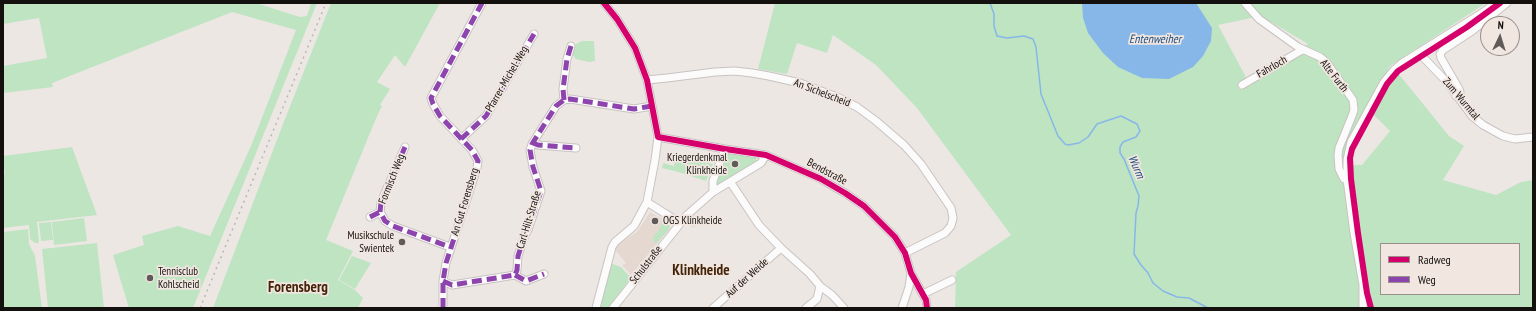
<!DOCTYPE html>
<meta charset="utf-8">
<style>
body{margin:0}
#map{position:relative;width:1536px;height:311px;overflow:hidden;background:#ede7e4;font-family:"PT Sans Narrow",sans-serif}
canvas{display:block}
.frame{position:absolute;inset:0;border:4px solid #14100e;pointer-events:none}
.legend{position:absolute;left:1380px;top:243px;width:140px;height:52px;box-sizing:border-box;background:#f1e6e0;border:1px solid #99908c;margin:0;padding:5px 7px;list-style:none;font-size:12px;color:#14100e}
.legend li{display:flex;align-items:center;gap:8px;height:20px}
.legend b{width:20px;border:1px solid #99908c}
.north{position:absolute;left:1480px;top:16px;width:40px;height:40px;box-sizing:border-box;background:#f1e6e0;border:1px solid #99908c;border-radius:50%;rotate:4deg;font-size:11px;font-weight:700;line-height:16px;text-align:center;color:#14100e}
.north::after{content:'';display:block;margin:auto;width:14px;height:18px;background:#605b59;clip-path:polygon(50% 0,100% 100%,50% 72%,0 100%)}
</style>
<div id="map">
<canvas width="1536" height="311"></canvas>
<div class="frame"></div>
<ul class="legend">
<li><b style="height:5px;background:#d6006c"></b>Radweg</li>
<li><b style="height:5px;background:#8e44ad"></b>Weg</li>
</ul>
<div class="north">N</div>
</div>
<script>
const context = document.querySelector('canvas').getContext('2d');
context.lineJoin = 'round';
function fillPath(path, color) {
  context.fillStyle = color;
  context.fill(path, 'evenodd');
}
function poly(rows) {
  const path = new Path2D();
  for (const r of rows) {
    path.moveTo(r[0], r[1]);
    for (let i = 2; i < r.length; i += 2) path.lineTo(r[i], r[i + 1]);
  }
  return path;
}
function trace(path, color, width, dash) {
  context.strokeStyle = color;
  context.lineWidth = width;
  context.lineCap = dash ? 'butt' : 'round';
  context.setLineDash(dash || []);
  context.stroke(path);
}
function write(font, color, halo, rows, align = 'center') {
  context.font = font + ' "PT Sans Narrow",sans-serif';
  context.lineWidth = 3.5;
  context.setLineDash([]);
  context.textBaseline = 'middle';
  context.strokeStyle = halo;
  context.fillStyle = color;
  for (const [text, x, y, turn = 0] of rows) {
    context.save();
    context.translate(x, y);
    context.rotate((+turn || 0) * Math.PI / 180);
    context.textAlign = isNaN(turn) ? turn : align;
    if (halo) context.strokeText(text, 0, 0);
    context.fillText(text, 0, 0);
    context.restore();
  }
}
fillPath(poly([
 [650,212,668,222,670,228,631,275,622,265,626,263,615,250,616,247,627,238,637,232]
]), '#e4d8d1');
fillPath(poly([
 [3,3,256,3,300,17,307,16,311,3,317,3,193,308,129,308,113,255,144,245,142,236,178,226,210,236,251,146,296,30,232,12,52,83,53,87,3,93,3,66,47,58,39,18,3,24],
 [331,3,440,3,405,67,395,55,377,82,390,89,380,105,382,106,377,116,326,240,353,251,338,280,355,290,363,298,358,308,213,308,283,124],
 [775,3,1486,3,1390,66,1346,145,1343,162,1344,183,1355,186,1352,180,1352,165,1362,165,1390,131,1372,113,1389,84,1398,73,1449,136,1464,146,1443,180,1496,195,1521,182,1533,180,1533,308,1372,308,1368,302,1363,299,1361,308,955,308,956,272,1011,235,917,108,876,65,833,35,827,53,797,43,787,74,758,69],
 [1261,16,1308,44,1248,81,1218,25],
 [1381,244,1519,244,1519,294,1381,294],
 [582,41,594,41,595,61,589,62,576,59,572,54,572,49,576,44],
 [72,147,97,215,37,222,39,241,38,243,35,243,30,239,29,225,3,228,3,174,5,174,3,156],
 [727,153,756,157,757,162,719,186,716,184],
 [675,157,713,164,706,181,682,173,662,168,663,163,674,166],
 [84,218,87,241,54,245,52,222],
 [665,220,669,223,670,228,656,244,653,240,653,237,659,230,661,225],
 [51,222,53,240,41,241,39,223],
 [28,229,29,244,35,256,42,308,3,308,3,232],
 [97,243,104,308,48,308,42,249],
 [352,256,371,263,355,289,339,280],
 [610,263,621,267,631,278,608,308,599,308]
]), '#bee4c2');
fillPath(poly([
 [1082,3,1196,3,1212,28,1211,41,1203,56,1193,67,1169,79,1142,78,1118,67,1103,53,1088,33,1083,18]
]), '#87b7e8');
trace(poly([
 [990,3,994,14,994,26,997,36,1007,38,1024,36,1033,39,1036,47,1041,94,1058,136,1065,144,1068,145,1079,143,1088,137,1097,124,1121,116,1137,124,1140,131,1136,137,1123,142,1120,147,1120,153,1124,159,1139,196,1138,206,1136,213,1134,254,1141,265,1148,273,1153,283,1163,291,1177,297,1189,298,1208,308]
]), '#87b7e8', 1.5);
const minor = poly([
 [1245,3,1259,19,1298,47,1320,57,1327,63,1353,100,1354,110,1352,116,1339,148,1338,155,1339,169,1344,179,1347,179],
 [1419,53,1445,80,1472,116,1483,125,1503,136,1515,139,1533,137],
 [647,80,667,78,715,72,735,71,752,73,769,76,800,83,837,97,857,107,876,121,904,145,921,164,951,208,953,218,951,226,945,233,905,253],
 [1242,85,1302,50],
 [1456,96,1460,92,1459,89,1441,58,1440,54,1443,50,1472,31,1507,3],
 [564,100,563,89,567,59,571,46],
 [658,137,725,149,766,155,821,179,845,193,864,206,895,237,905,253,911,273,926,300,927,308],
 [461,139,486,116,534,34],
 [533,143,538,145,576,148],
 [405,147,381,202,380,212,385,221,393,226,450,247],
 [731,183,759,225,781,248,810,274,820,286,817,299,806,308],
 [713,192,713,181,725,149],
 [647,202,680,223],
 [687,215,693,222],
 [370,217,380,212],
 [515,275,526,281,544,274],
 [443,281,452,285,515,275,517,270,518,256,525,235,528,230,541,191,533,167,530,150,532,144,556,106,564,100,570,99,634,109,652,106],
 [820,286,832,295,844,308],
 [923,294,952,280],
 [443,308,443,281,446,263,477,168,478,161,472,150,440,116,433,104,431,98,482,3],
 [596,308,612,247,615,242,634,226,647,202,655,160,658,137,647,80,635,48,617,19,604,3],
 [613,308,687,215,713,192,761,163,766,155],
 [713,308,781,248],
 [902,308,909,287,911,273],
 [1363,308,1363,285,1354,233,1347,179,1347,160,1351,142,1384,82,1394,70,1402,63,1485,11,1495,3]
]);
trace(minor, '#c8c3c1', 9);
trace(minor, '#fcfbfb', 7);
trace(poly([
 [200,308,326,3]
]), '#b8b7b6', 1.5, [2, 4]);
trace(poly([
 [564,100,563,89,567,59,571,46],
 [461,139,486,116,534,34],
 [533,143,538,145,576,148],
 [405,147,381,202,380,212,385,221,393,226,450,247],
 [370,217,380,212],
 [515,275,526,281,544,274],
 [443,281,452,285,515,275,517,270,518,256,525,235,528,230,541,191,533,167,530,150,532,144,556,106,564,100,570,99,634,109,652,106],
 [443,308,443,281,446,263,477,168,478,161,472,150,440,116,433,104,431,98,482,3]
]), '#8e44ad', 5, [10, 5]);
trace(poly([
 [604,3,617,19,635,48,647,80,658,137,725,149,766,155,821,179,845,193,864,206,895,237,905,253,911,273,926,300,927,308],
 [1371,308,1367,293,1358,233,1351,179,1350,158,1352,149,1387,84,1398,71,1467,27,1500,3]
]), '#d6006c', 6);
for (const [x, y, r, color] of [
 [735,164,4,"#605b59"],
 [655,221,4,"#605b59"],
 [402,242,4,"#605b59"],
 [150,278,4,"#605b59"]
]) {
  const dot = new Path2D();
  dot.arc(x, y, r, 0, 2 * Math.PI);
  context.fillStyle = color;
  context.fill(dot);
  trace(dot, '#f1e6e0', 1.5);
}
write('11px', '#14100e', '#f1e6e0', [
 ["Fahrloch",1272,67,-30],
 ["Alte Furth",1334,76,52],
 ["Pfarrer-Michel-Weg",507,79,-60],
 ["An Sichelscheid",822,93,21],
 ["Zum Wurmtal",1461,99,50],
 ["Bendstraße",827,172,28],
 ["Formisch Weg",392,179,-68],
 ["An Gut Forensberg",465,202,-73],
 ["Carl-Hilt-Straße",529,220,-73],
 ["Schulstraße",646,265,-52],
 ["Auf der Weide",747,278,-42]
]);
write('11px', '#14100e', '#f1e6e0', [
 ["Kriegerdenkmal",727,158],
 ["Klinkheide",727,171],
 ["OGS Klinkheide",663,221,"left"],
 ["Musikschule",394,236],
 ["Swientek",394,249],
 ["Tennisclub",158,272,"left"],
 ["Kohlscheid",158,285,"left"]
], 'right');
write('italic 12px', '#1d4e7e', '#f1e6e0', [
 ["Entenweiher",1155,40],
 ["Wurm",1136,167,66]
]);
write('bold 15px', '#432409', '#f1e6e0', [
 ["Klinkheide",701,271],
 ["Forensberg",298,288]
]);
</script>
